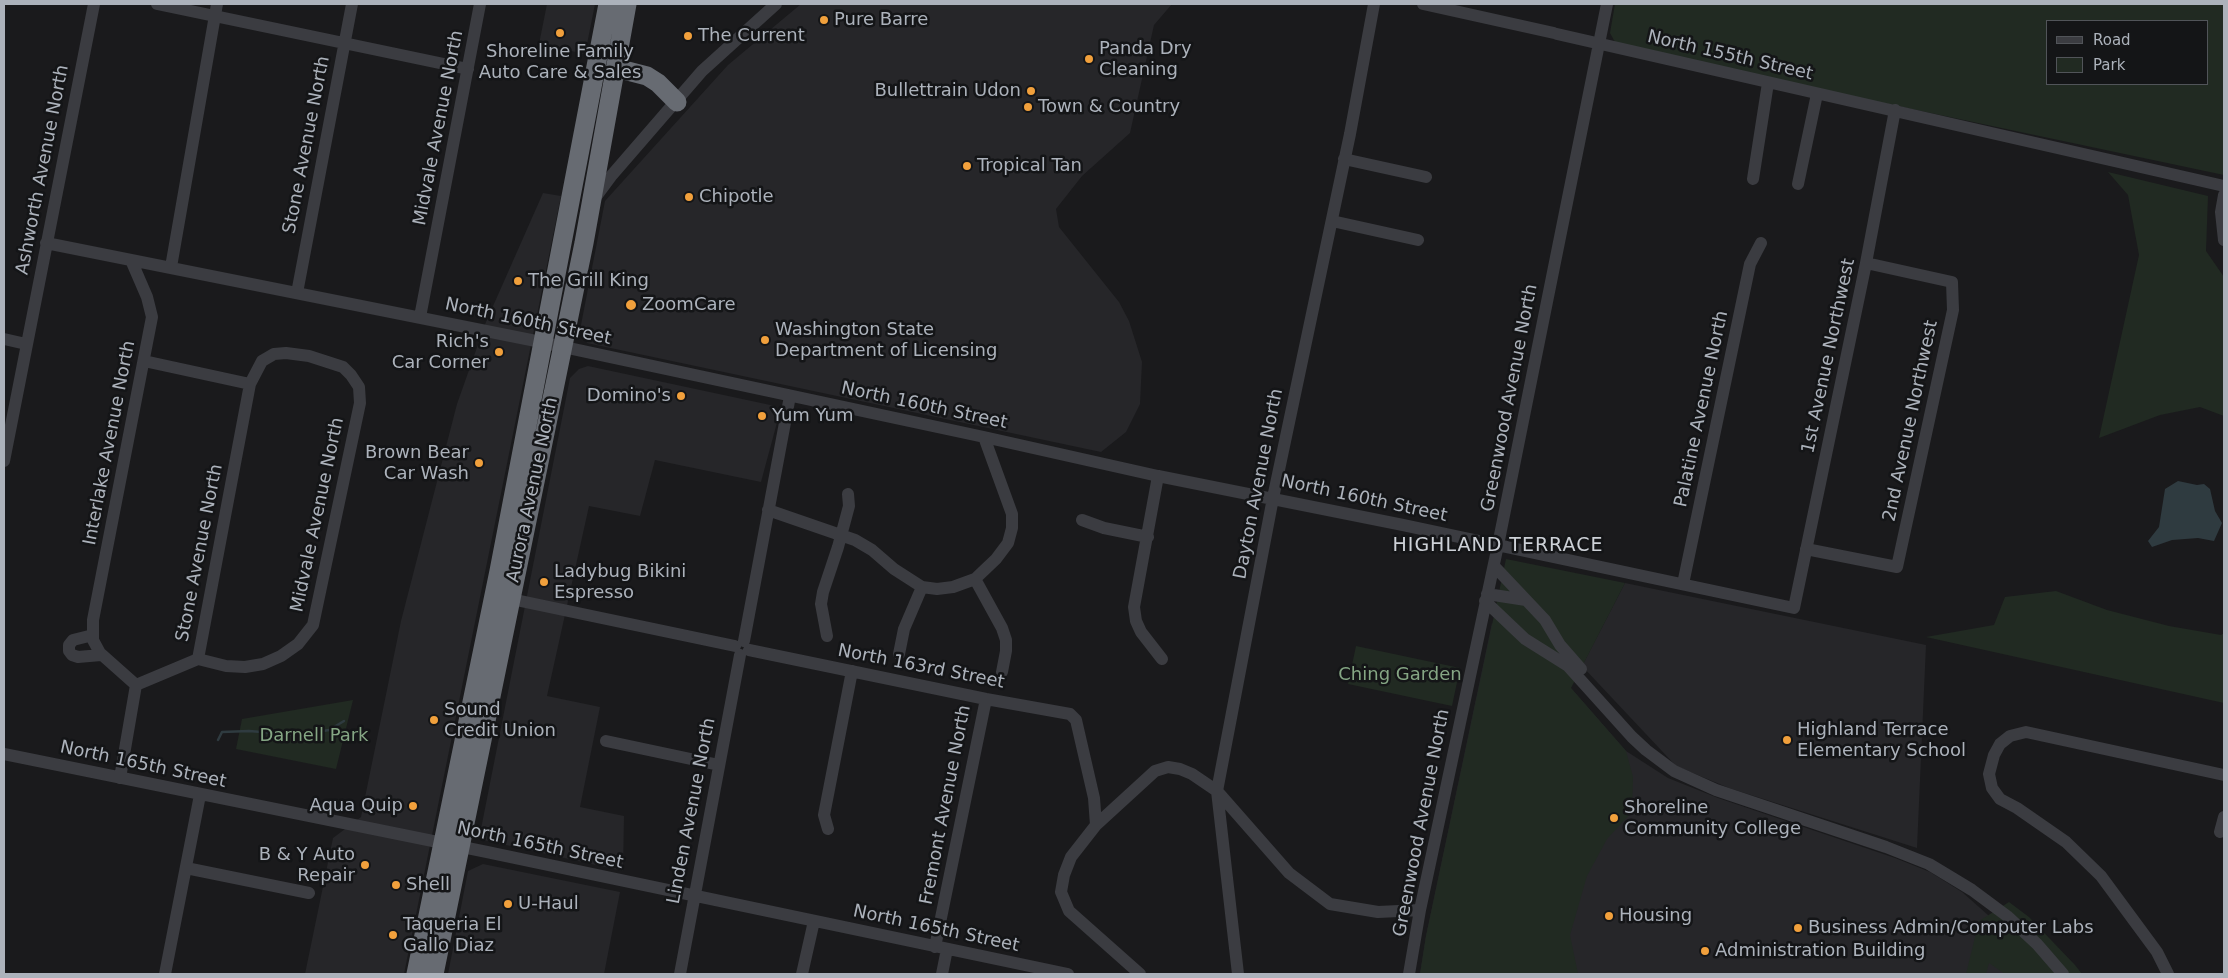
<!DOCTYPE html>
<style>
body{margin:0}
#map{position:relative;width:2228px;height:978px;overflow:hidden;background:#1a1a1c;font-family:"DejaVu Sans",sans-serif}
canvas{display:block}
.frame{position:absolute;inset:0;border:5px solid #acb2bb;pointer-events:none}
.legend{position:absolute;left:2046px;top:20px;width:162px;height:65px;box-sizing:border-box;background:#141517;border:1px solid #515459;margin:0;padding:6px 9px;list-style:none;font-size:15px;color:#acb2bb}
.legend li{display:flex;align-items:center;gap:10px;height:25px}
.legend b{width:25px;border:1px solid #515459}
</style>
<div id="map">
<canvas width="2228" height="978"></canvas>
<div class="frame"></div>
<ul class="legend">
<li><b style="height:6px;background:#3b3c41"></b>Road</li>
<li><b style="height:14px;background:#212a22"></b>Park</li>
</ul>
</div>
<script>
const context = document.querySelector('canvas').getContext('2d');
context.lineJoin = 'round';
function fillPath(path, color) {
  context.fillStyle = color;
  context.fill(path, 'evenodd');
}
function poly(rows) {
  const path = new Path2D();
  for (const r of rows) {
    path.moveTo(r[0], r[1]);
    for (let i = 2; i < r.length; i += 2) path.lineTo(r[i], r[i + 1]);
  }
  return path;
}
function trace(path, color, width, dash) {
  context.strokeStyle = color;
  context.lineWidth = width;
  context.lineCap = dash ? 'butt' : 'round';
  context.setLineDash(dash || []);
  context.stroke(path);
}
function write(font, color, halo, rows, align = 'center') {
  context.font = font + ' "DejaVu Sans",sans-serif';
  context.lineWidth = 5;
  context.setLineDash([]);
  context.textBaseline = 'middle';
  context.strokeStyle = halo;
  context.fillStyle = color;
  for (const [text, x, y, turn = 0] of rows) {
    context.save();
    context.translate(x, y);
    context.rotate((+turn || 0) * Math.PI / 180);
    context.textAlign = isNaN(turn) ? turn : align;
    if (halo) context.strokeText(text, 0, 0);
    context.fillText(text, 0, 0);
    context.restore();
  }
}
fillPath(poly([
 [547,4,595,4,585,54,539,44],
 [801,4,1172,4,1154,25,1130,133,1082,176,1056,209,1059,227,1119,302,1129,321,1142,362,1140,404,1126,432,1101,452,587,343,580,330,605,201,728,65],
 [543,193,561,196,404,974,305,974,333,838,361,817,401,621,457,404,486,322],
 [588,366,775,406,779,415,761,482,655,460,640,516,589,506,547,696,600,707,580,807,624,816,623,871,479,839,570,378,579,369],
 [1625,583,1926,645,1917,848,1729,788,1676,766,1582,666],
 [1492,623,1549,663,1626,751,1668,778,1718,798,1895,858,1930,872,1962,892,1988,915,2004,920,2057,974,1420,974,1426,936],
 [483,864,620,892,604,974,448,974,468,871]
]), '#262629');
fillPath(poly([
 [1615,4,2224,4,2224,175,1623,48,1616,44,1610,33],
 [2047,21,2207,21,2207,84,2047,84],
 [2108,172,2208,196,2206,251,2224,277,2224,416,2200,407,2160,415,2099,438,2139,255,2128,195],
 [1506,559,1625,583,1571,688,1626,751,1633,777,1632,812,1607,839,1587,876,1570,935,1578,974,1420,974,1426,936],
 [2056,591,2107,610,2169,626,2221,635,2224,633,2224,703,1926,637,1994,625,2005,597],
 [1356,646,1460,668,1452,706,1348,684],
 [353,700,336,769,236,749,242,719],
 [2009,902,2029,917,2075,965,2082,974,2005,974,1989,963,1986,974,1966,974,1976,933,1968,928]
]), '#212a22');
fillPath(poly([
 [2178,481,2197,485,2204,484,2210,489,2215,511,2222,523,2214,541,2198,538,2172,540,2152,547,2148,541,2159,527,2165,489]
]), '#2f3b40');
trace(poly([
 [218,740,222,732,249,731,299,735,329,730,344,721]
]), '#2f3b40', 2.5);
trace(poly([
 [157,4,468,69],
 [1423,4,1554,33],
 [1557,34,2224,186],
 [1344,159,1426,177],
 [1753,179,1768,83],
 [1798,184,1817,94],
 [2224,195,2221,212,2224,240],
 [595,198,612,175,702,71,776,4],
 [1332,221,1418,240],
 [46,243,531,340,984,437,1158,476,1403,525,1794,608,1866,263,1895,110],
 [131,260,147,297,152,317,93,620,93,640,100,653,136,685],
 [171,267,217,4],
 [297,293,352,4],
 [420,317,480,4],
 [4,339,26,344],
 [144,361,250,384,262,361,274,354,286,353,309,356,343,367,351,375,359,387,360,403,313,625,298,644,281,656,263,664,245,667,226,666,198,659],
 [4,461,94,4],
 [1158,476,1134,607,1136,621,1141,632,1162,659],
 [768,510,855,540,872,550,894,569,922,587,937,589,953,587,975,579,1002,628,1006,640,1006,651,1002,672],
 [1082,520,1104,528,1148,537],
 [1806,549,1897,567,1953,310,1952,282,1866,263],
 [1494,566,1545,620,1560,645,1581,669],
 [975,579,996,559,1008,543,1012,528,1012,514,984,437],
 [1683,584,1750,264,1761,243],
 [1487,594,1526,600],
 [511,599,735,646],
 [1485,601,1525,639,1568,666,1632,737,1646,750,1674,771,1716,790,1886,847,1929,864,1972,890,2007,916,2037,944,2063,974],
 [93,635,73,640,69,645,69,651,72,655,78,657,101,655],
 [827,636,821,604,823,592,838,547,849,506,848,494],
 [744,641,790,396],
 [749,650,986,699,1070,714,1076,720,1094,798,1096,825],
 [899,654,904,629,922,587],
 [606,741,719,765],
 [4,754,487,852,1068,974],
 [120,778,136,685,198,659,250,384],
 [828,829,824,815,852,671],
 [2220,832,2224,817],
 [186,868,309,893],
 [935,947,986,699],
 [165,974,200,795],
 [680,974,740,655],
 [802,974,814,921],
 [942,974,947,949],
 [1140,974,1069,911,1061,892,1064,875,1071,857,1096,825,1155,771,1168,767,1180,769,1192,774,1217,791,1289,873,1330,904,1378,912,1420,910],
 [1238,974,1217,791,1273,498,1350,134,1374,4],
 [1409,974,1420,910,1498,545,1607,4],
 [2168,974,2157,952,2101,876,2066,842,2017,808,2000,799,1992,788,1989,774,1994,755,2000,744,2010,736,2026,732,2224,775]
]), '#3b3c41', 12);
trace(poly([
 [616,68,647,76,658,83,677,102],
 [416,974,499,571,608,4],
 [434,974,584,243,627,4]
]), '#676b72', 19);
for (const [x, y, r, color] of [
 [824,20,5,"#f1a03c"],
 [560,33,5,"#f1a03c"],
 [688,36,5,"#f1a03c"],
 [1089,59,5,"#f1a03c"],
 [1031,91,5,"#f1a03c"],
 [1028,107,5,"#f1a03c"],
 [967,166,5,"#f1a03c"],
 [689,197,5,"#f1a03c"],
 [518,281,5,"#f1a03c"],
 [631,305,6,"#f1a03c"],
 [765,340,5,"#f1a03c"],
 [499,352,5,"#f1a03c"],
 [681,396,5,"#f1a03c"],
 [762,416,5,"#f1a03c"],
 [479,463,5,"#f1a03c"],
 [544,582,5,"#f1a03c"],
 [434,720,5,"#f1a03c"],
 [1787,740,5,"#f1a03c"],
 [413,806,5,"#f1a03c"],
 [1614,818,5,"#f1a03c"],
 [365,865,5,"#f1a03c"],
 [396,885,5,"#f1a03c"],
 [508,904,5,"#f1a03c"],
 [1609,916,5,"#f1a03c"],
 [1798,928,5,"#f1a03c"],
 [393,935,5,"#f1a03c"],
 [1705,951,5,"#f1a03c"]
]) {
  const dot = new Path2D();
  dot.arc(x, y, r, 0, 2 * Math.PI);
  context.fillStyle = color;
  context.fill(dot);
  trace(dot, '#141517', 2);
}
write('18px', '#acb2bb', '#141517', [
 ["Pure Barre",834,20],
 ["The Current",698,36],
 ["Panda Dry",1099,49],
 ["Cleaning",1099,70],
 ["Shoreline Family",560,52,"center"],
 ["Auto Care & Sales",560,73,"center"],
 ["Bullettrain Udon",1021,91,"right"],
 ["Town & Country",1038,107],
 ["Tropical Tan",977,166],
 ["Chipotle",699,197],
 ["The Grill King",528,281],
 ["ZoomCare",642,305],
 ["Washington State",775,330],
 ["Department of Licensing",775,351],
 ["Rich's",489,342,"right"],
 ["Car Corner",489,363,"right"],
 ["Domino's",671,396,"right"],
 ["Yum Yum",772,416],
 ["Brown Bear",469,453,"right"],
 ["Car Wash",469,474,"right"],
 ["Ladybug Bikini",554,572],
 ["Espresso",554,593],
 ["Sound",444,710],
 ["Credit Union",444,731],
 ["Highland Terrace",1797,730],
 ["Elementary School",1797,751],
 ["Aqua Quip",403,806,"right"],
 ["Shoreline",1624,808],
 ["Community College",1624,829],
 ["B & Y Auto",355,855,"right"],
 ["Repair",355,876,"right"],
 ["Shell",406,885],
 ["U-Haul",518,904],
 ["Housing",1619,916],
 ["Taqueria El",403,925],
 ["Gallo Diaz",403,946],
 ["Business Admin/Computer Labs",1808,928],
 ["Administration Building",1715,951]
], 'left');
write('18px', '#acb2bb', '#141517', [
 ["North 155th Street",1730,56,13],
 ["Midvale Avenue North",439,128,-79],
 ["Stone Avenue North",307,145,-79],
 ["Ashworth Avenue North",43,170,-79],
 ["North 160th Street",528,322,12],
 ["1st Avenue Northwest",1829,356,-78],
 ["Greenwood Avenue North",1510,398,-79],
 ["North 160th Street",924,406,12],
 ["Palatine Avenue North",1702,409,-78],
 ["2nd Avenue Northwest",1911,421,-78],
 ["Interlake Avenue North",110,443,-79],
 ["Dayton Avenue North",1259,484,-79],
 ["Aurora Avenue North",533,490,-78],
 ["North 160th Street",1364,499,12],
 ["Midvale Avenue North",318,515,-78],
 ["Stone Avenue North",200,553,-79],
 ["North 163rd Street",921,667,11],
 ["North 165th Street",143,765,12],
 ["Fremont Avenue North",946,805,-79],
 ["Linden Avenue North",692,811,-79],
 ["Greenwood Avenue North",1422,823,-79],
 ["North 165th Street",540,846,12],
 ["North 165th Street",936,929,12]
]);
write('18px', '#85a684', '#141517', [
 ["Ching Garden",1400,675],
 ["Darnell Park",314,736]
]);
context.letterSpacing = '1px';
write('19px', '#cdd1d7', '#141517', [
 ["HIGHLAND TERRACE",1498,546]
]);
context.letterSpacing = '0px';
</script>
